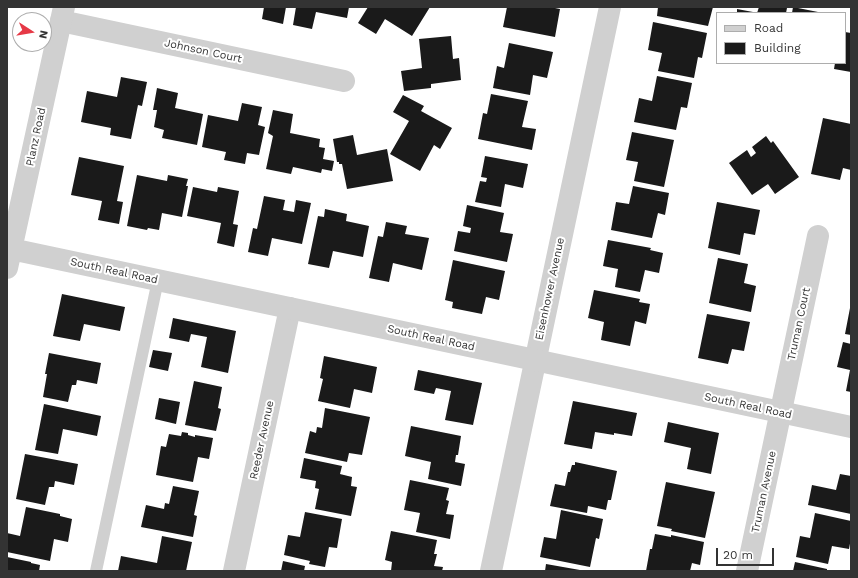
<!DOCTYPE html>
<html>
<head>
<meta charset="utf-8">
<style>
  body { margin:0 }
  #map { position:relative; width:858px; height:578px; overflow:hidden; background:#fff; font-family:"Work Sans",sans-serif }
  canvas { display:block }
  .frame { position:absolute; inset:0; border:8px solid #333; pointer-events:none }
  .legend { position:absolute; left:716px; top:12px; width:130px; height:52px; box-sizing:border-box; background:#fff; border:1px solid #adadad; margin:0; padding:5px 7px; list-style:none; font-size:12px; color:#333 }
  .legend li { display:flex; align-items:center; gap:8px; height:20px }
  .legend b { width:20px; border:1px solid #adadad }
  .north { position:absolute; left:12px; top:12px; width:40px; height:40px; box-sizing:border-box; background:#fff; border:1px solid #adadad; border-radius:50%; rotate:102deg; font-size:11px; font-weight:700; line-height:16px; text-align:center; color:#333 }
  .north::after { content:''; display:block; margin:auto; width:14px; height:18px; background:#e63946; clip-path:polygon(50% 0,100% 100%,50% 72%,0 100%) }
  .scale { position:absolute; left:716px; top:548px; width:58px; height:18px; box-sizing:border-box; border:2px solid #333; border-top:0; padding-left:5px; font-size:12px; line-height:14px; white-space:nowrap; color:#333; -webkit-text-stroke:3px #fff; paint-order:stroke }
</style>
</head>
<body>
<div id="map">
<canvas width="858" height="578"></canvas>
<div class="frame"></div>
<ul class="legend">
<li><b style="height:5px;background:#d0d0d0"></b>Road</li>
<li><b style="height:11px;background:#1a1a1a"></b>Building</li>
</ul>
<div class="north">N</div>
<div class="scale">20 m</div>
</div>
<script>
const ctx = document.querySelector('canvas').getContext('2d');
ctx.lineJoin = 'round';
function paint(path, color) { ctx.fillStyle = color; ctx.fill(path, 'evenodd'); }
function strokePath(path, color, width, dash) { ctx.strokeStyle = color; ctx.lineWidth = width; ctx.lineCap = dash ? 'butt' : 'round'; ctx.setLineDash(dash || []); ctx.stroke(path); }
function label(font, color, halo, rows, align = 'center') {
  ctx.font = font + ' "Work Sans",sans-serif'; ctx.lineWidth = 4; ctx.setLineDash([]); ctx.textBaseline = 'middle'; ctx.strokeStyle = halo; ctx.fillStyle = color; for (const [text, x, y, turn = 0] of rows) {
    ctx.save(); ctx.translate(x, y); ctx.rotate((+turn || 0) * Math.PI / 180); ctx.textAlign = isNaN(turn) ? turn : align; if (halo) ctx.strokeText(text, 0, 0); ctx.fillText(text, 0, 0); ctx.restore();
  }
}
const building = new Path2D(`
  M264,7H286L283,24L262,19Z
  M296,7H349L347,18L316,12L312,29L293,25Z
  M368,7H430L412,36L385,19L376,34L358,23Z
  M507,7H550L560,9L555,37L503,27Z
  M658,7H713L708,26L657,16Z
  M759,7H781L787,8L786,13H757Z
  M793,7L818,12V13H792Z
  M737,9L753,12L752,13H737Z
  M653,22L707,33L702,58L698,57L694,78L658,71L662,53L648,50Z
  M845,32L851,33V72L834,69L835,63H845Z
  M451,36L453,59L459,58L461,80L431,84V88L404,91L401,71L422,68L419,39Z
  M509,43L553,52L547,78L533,75L530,95L493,88L497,66L504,68Z
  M657,76L692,83L687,108L681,107L676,130L634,122L639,98L652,101Z
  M121,77L147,82L142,106L138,105L131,139L110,135L111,128L81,122L87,91L117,97Z
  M157,88L178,93L175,108L203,114L197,145L162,138L164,130L154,127L157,110H153Z
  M491,94L528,101L522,127L536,129L532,150L478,139L483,113L487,114Z
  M403,95L424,106L421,111L452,128L440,149L434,145L420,171L390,154L409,121L393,112Z
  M242,103L262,107L258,125L265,127L259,155L247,153L245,164L224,160L226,152L202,147L208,115L238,121Z
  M273,110L293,114L290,133L320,139L319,147L325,148L323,159L334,161L332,171L322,169L321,173L293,167L291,174L266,169L273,136L268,133Z
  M823,118L851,124V170L843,168L840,180L811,174Z
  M632,132L674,140L664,187L634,181L638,162L626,160Z
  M353,135L357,155L387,149L393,181L347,189L342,164H339V162H337L333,139Z
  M766,136L771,143L773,141L799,177L775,194L768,184L752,195L729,163L747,150L751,157L756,153L752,147Z
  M485,156L528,164L523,188L505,184L501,207L475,202L480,181L486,182L487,178L481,177Z
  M79,157L124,166L117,201L123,202L119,224L98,220L102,201L71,195Z
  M137,175L167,181L168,175L188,179L186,186H188L182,217L162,213L159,230L148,228L147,230L127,226Z
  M633,186L669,193L665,215L658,213L652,238L611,230L616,202L629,204Z
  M193,187L217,192L218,187L239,191L233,224L238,225L234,247L217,243L221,223L187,216Z
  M264,196L285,200L283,210L294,212L296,200L311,203L302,244L272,238L268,256L248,252L253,228L257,229Z
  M717,202L760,210L755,235L744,233L740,255L708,248Z
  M467,205L504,213L500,232L513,234L507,262L454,251L458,231L470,233L471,228L463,226Z
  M325,209L347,214L346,221L369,226L363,257L333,251L329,268L308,264L318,216L324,217Z
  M386,222L407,226L405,234L429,238L422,270L393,263L389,282L369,278L378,236L383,237Z
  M608,240L651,248L650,250L663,253L659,273L645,270L640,292L615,287L618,269L603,266Z
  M718,258L748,264L744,283L756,286L751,312L709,303Z
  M453,260L505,271L499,300L486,297L482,314L452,308L453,302L445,300Z
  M594,290L640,299L639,302L650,304L646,324L635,321L630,346L601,340L604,322L588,318Z
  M62,294L125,307L120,331L84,324L80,341L53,336Z
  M850,308H851V335L845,334Z
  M707,314L750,322L744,351L732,349L728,364L698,358Z
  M173,318L236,331L228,373L201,367L207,337L191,334L189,342L169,338Z
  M843,342L851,344V392L846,391L850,370L837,367Z
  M153,350L172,353L168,371L149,367Z
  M49,353L101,363L97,384L77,380L76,385H72L68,402L43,397L47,374H45Z
  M324,356L377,367L372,393L354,389L350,408L318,401L323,379L320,378Z
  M418,370L482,383L473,425L445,420L451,391L436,388L434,394L414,390Z
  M194,381L222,387L218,408L221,409L216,431L185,425Z
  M159,398L180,402L176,424L155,419Z
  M573,401L637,413L632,436L614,433V435L595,432L592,449L564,444Z
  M44,404L101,416L97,436L63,429L58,454L35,450Z
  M325,408L370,417L362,455L349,453L347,462L305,453L310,431L316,433L317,427L322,428Z
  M668,422L719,433L711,474L687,469L691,448L664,442Z
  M411,426L461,436L458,455H456L455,462L465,464L461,486L428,479L431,462L405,456Z
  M182,432L188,433V435L195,437V435L213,438L209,459L198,457L193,482L156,475L161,446L166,447L169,434L181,436Z
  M25,454L78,464L74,485L55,481L54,487H49L45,505L16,499Z
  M304,458L342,466L340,474L352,477L351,486L357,487L351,516L315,509L319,489L315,488L316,481L300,478Z
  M575,462L617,471L611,500H608L606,510L588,506L587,513L550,506L555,484L565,486L568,472H570L572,465H575Z
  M840,474L851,476V514L808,505L812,485L836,490Z
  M410,480L449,488L446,500L449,501L446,514L454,515L450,539L416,532L420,513L404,510Z
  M666,482L715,492L705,538L671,531L672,529L657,526Z
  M173,486L199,491L194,515L197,516L193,537L141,527L146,505L164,509L165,503L169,504Z
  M26,507L60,514V516L72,519L68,542L54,539L50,561L7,552V533L20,536Z
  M561,510L603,519L599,539L596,538L590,567L540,557L544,537L556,539Z
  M305,512L342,519L337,548L329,547L325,567L309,564L310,561L284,555L288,535L300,537Z
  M815,513L851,521V538L849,549L832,546L828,564L796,557L800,536L810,538Z
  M391,531L437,540L434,554H437L434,566L443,567L442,571H391L392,562L385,560Z
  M655,534L671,537V535L704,542L700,565L692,563L690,571H646L650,549H652Z
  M162,536L192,542L186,571H118L121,556L157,563Z
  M7,557L31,562V563L40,565L39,571H7Z
  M283,561L305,566L304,571H281Z
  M795,562L827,569V571H793Z
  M546,564L580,570V571H545Z`);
const service = new Path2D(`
  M96,571L158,280`);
const minor = new Path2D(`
  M61,21L344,81
  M234,571L290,308
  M491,571L610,7
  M747,571L818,236`);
const tertiary = new Path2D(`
  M11,249L851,427
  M7,268L64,7`);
const streetNames = [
  ["Johnson Court",203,51,12],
  ["Planz Road",36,137,-78],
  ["South Real Road",114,271,12],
  ["Eisenhower Avenue",550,289,-78],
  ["Truman Court",799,324,-78],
  ["South Real Road",431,338,12],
  ["South Real Road",748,406,12],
  ["Reeder Avenue",262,440,-78],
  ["Truman Avenue",764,492,-78]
];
paint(building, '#1a1a1a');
strokePath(service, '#d0d0d0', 12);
strokePath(minor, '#d0d0d0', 22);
strokePath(tertiary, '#d0d0d0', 22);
label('11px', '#333', '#fff', streetNames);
</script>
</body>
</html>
